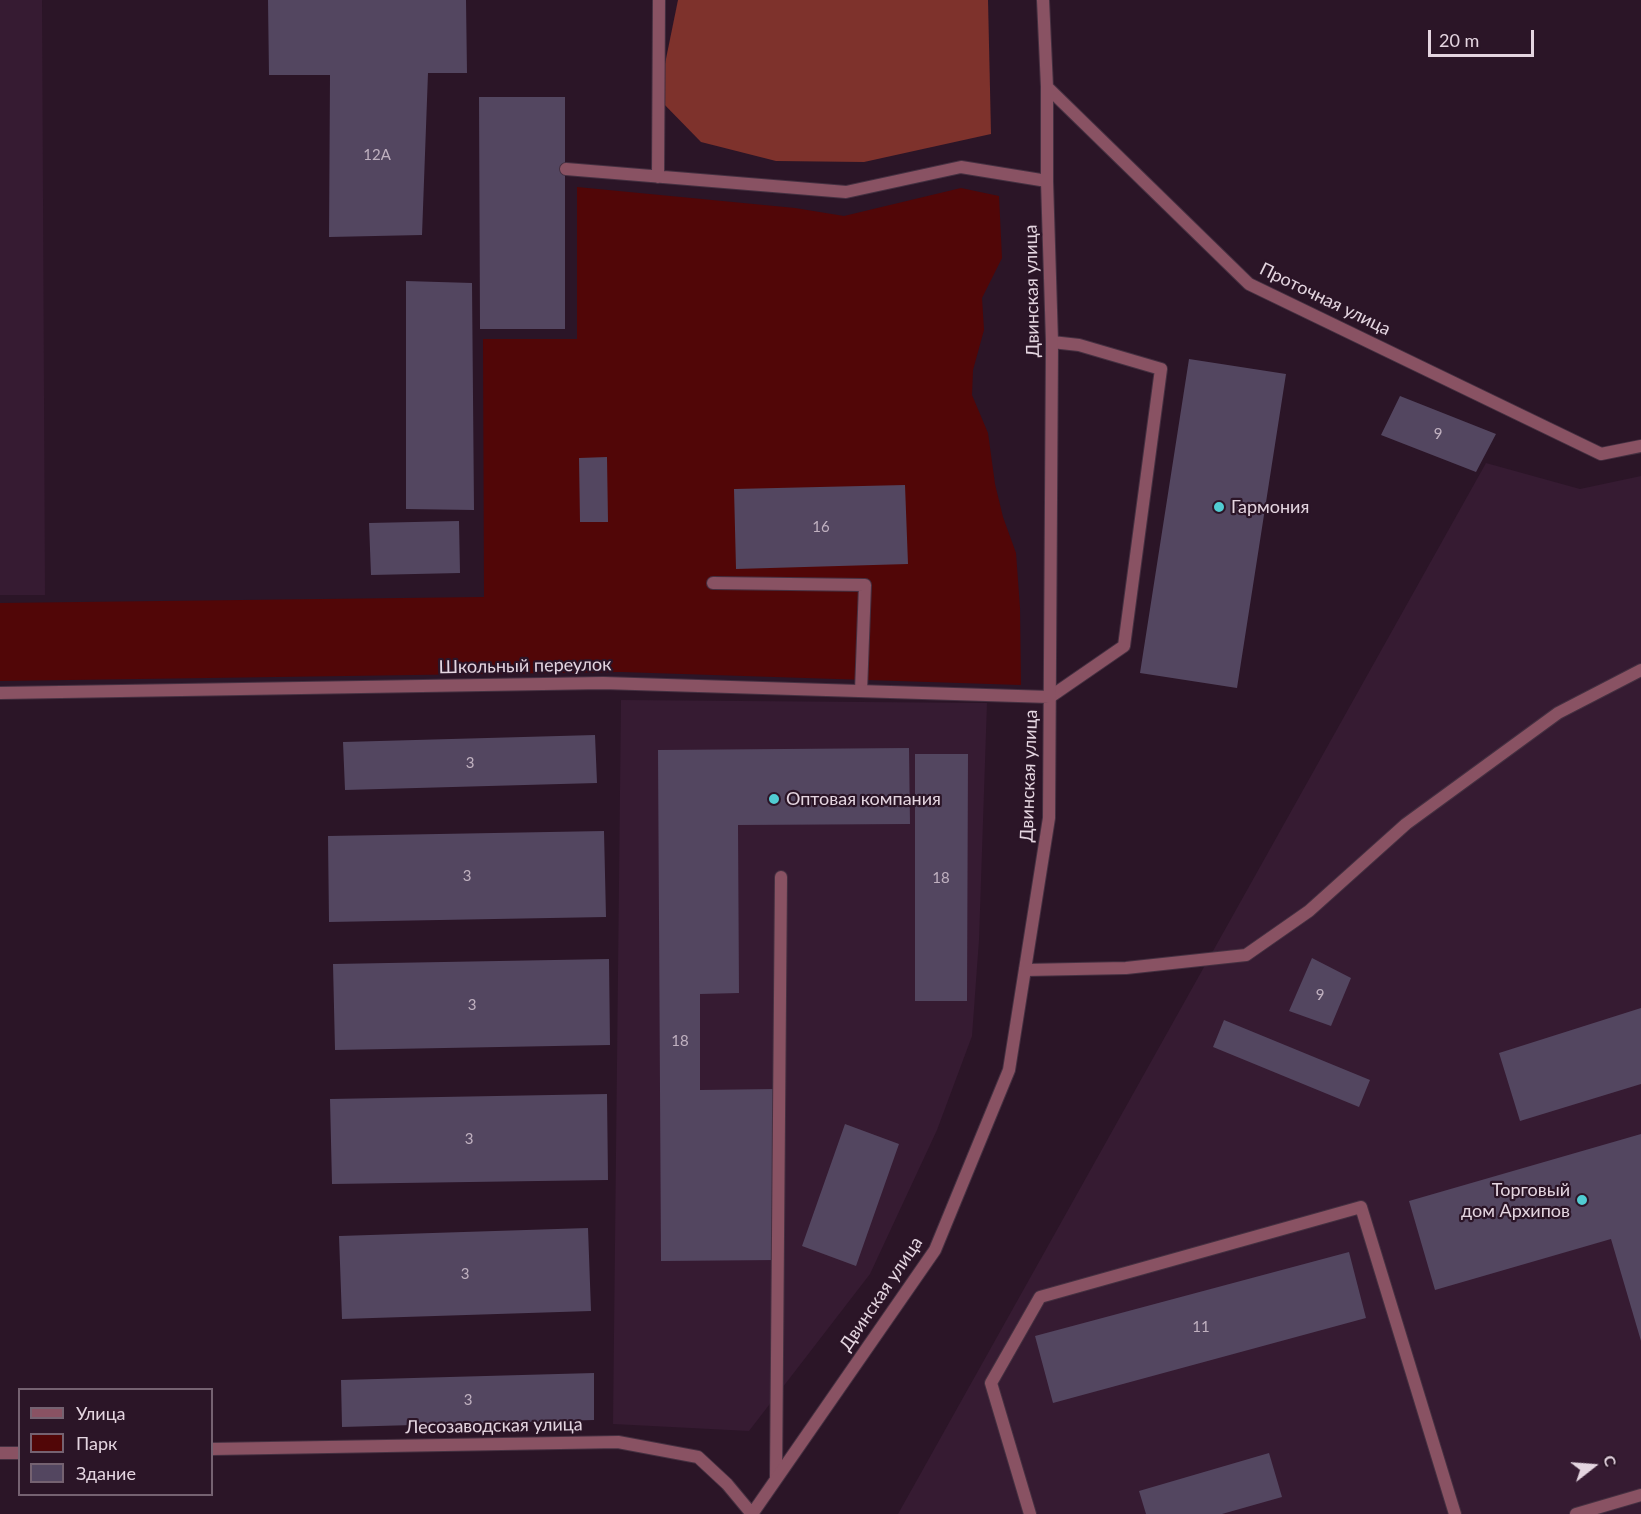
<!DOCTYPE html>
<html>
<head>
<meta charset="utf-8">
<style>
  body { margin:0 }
  #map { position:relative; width:1641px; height:1514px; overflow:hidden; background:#2b1527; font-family:Lato,sans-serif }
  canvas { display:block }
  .legend { position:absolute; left:18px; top:1388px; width:195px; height:108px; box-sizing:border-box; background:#2b1527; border:2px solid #756271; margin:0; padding:8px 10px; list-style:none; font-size:18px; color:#e4d5e0 }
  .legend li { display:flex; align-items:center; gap:12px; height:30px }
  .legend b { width:30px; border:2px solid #756271 }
  .north { position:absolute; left:1563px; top:1436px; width:60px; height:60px; -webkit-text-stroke:4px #2b1527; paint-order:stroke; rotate:73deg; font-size:16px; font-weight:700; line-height:24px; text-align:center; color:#e4d5e0 }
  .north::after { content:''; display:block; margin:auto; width:21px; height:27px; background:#e4d5e0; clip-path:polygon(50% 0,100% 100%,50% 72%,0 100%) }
  .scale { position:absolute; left:1428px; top:30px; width:106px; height:27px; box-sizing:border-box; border:3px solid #e4d5e0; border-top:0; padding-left:8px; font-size:18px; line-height:21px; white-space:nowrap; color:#e4d5e0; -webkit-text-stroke:4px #2b1527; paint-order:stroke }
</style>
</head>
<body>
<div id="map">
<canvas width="1641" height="1514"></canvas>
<ul class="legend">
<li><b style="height:8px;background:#895263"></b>Улица</li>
<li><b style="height:16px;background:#510607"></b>Парк</li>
<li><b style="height:16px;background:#534660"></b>Здание</li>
</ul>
<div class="north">С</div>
<div class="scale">20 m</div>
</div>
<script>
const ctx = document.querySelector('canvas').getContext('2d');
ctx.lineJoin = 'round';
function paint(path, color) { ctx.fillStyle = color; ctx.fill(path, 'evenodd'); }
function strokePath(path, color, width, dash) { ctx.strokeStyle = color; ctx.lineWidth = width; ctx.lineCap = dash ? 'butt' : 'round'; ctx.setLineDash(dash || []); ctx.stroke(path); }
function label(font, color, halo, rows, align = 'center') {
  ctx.font = font + ' Lato,sans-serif'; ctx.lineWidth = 4.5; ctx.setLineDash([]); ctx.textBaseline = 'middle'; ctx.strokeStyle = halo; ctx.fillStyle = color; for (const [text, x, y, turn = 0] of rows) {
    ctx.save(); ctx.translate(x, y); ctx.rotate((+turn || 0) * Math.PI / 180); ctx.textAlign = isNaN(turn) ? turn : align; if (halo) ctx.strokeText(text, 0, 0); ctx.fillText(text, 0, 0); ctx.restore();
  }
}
const built = new Path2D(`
  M0,0H42L45,595H0Z
  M1486,463L1580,489L1641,476V1514H898Z
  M621,700L987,703L979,940L972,1036L937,1130L870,1274L749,1431L613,1424Z`);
const green = new Path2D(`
  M577,187L795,208L844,216L961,188L999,196L1002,258L982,298L984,330L973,370L972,395L988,433L995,484L1003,517L1016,553L1020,608L1021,685L621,672L0,681V603L484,597L483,339H577Z`);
const forest = new Path2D(`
  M678,0H988L991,134L864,162L776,161L701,142L658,98Z`);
const building = new Path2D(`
  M268,0H466L467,73H428L422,235L329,237L330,75H269Z
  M479,97H565V329H480Z
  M406,281L472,283L474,510L406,509Z
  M1189,359L1286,374L1237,688L1140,673Z
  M1400,396L1496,434L1476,472L1381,435Z
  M607,457L608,522H580L579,458Z
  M905,485L908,564L736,569L734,489Z
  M459,521L460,573L371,575L369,523Z
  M595,735L597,783L345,790L343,742Z
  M909,748L910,824L738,825L739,993L700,994V1090L776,1089L777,1260L661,1261L658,750Z
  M915,754H968L967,1001H915Z
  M604,831L606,917L329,922L328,836Z
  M1312,958L1351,978L1331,1026L1289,1011Z
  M609,959L610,1045L335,1050L333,964Z
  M1641,1008V1084L1520,1121L1499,1053Z
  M1224,1020L1370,1080L1359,1107L1213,1047Z
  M607,1094L608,1180L332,1184L330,1099Z
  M845,1124L899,1144L856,1266L802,1246Z
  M1641,1134V1341L1611,1239L1435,1290L1409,1201Z
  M588,1228L591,1311L342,1319L339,1236Z
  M1349,1252L1366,1318L1053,1403L1035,1336Z
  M594,1373V1420L342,1427L341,1380Z
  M1269,1453L1282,1497L1222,1514H1146L1139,1491Z`);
const lane = new Path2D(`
  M566,169L846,192L961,167L1047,181
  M658,177L659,0
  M713,583L865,585L861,691
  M1050,697L1124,646L1161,369L1079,345L1052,342
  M1025,970L1126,968L1246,955L1309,911L1406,824L1558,713L1641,670
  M776,1477L781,877
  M1030,1514L991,1383L1040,1297L1361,1207L1455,1514
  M1576,1514L1641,1495`);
const street = new Path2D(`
  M1047,87L1249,284L1601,454L1641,446
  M0,693L603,683L1050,697
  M212,1449L618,1442L698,1457L727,1484L752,1514
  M0,1453H20
  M752,1514L935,1250L1009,1070L1049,818L1052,342L1047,181V87L1043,0`);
const markers = [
  [1219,507,6,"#51ccd2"],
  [774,799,6,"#51ccd2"],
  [1582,1200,6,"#51ccd2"]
];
const numberNames = [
  ["12А",377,155],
  ["9",1438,434],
  ["16",821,527],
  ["3",470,763],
  ["3",467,876],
  ["18",941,878],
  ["9",1320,995],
  ["3",472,1005],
  ["18",680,1041],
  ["3",469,1139],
  ["3",465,1274],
  ["11",1201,1327],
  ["3",468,1400]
];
const streetNames = [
  ["Двинская улица",1032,291,-91],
  ["Проточная улица",1325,299,26],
  ["Школьный переулок",525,666,-1],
  ["Двинская улица",1029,776,-88],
  ["Двинская улица",881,1294,-56],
  ["Лесозаводская улица",494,1426,-1]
];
const poiNames = [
  ["Гармония",1231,507],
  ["Оптовая компания",786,799],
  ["Торговый",1570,1190,"right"],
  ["дом Архипов",1570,1211,"right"]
];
paint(built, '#361b32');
paint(green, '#510607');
paint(forest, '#7e322c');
paint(building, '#534660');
strokePath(lane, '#453041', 14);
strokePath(street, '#453041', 14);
strokePath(lane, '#895263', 12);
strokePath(street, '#895263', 12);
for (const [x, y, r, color] of markers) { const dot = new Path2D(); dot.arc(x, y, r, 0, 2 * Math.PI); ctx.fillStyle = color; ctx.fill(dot); strokePath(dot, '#2b1527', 2); }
label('15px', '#c0b1c0', null, numberNames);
label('18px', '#e4d5e0', '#2b1527', streetNames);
label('18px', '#e4d5e0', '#2b1527', poiNames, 'left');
</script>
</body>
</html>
